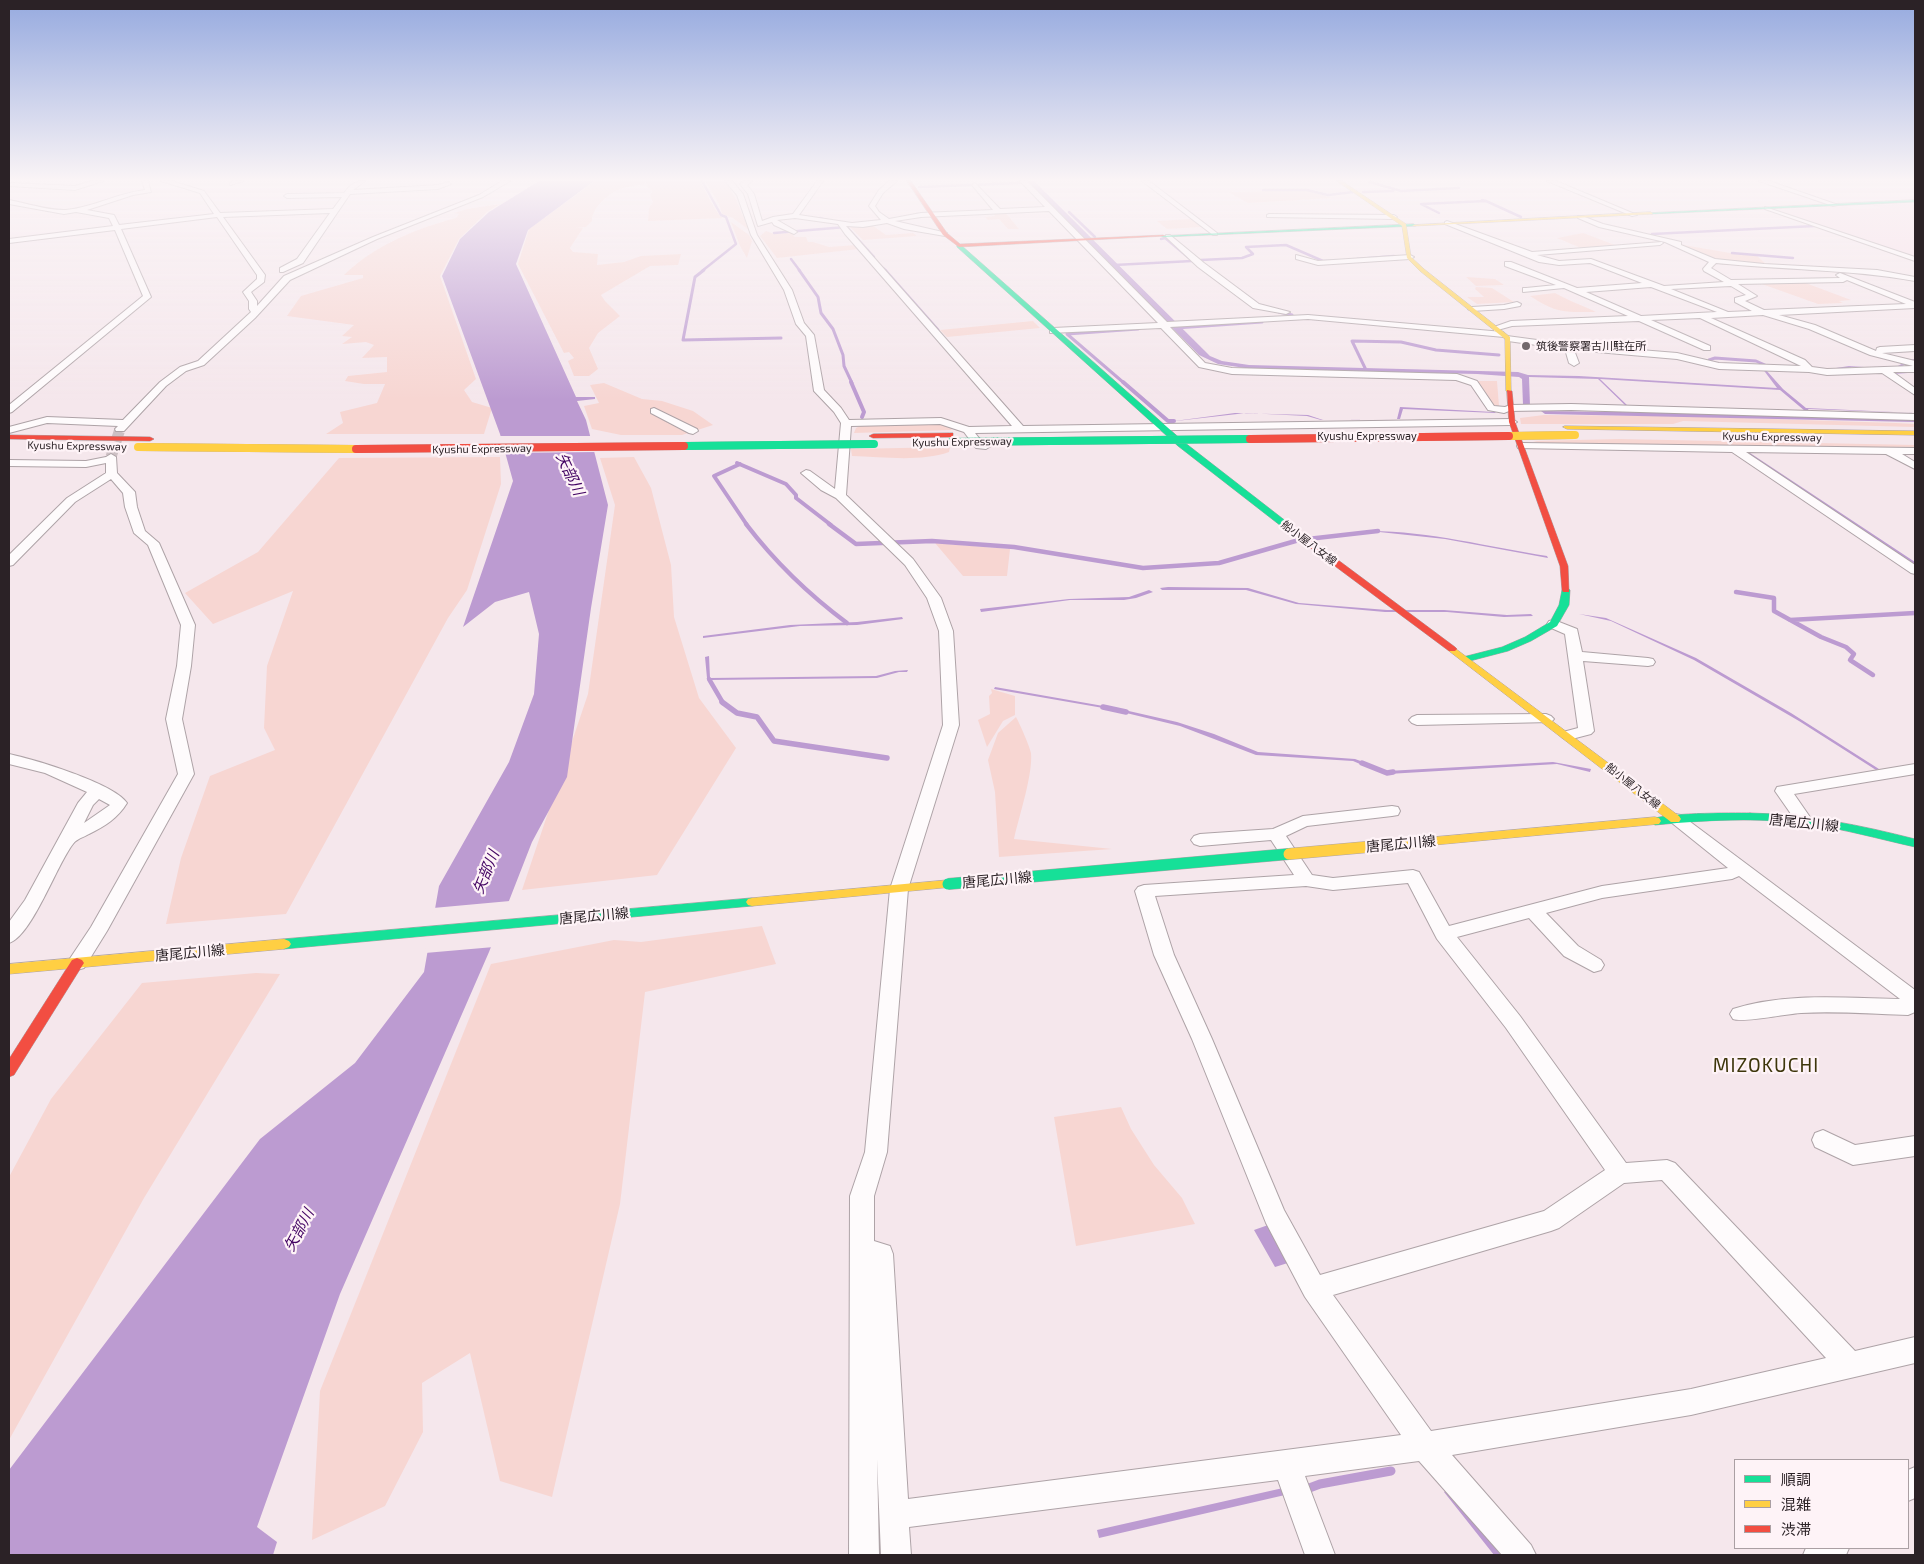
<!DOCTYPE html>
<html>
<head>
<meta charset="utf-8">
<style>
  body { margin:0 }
  #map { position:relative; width:1924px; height:1564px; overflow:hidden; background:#f5e7ec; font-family:"Exo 2","Noto Sans JP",sans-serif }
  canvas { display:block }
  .frame { position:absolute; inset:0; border:10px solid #2b2226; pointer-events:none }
  .legend { position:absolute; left:1734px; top:1459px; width:175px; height:90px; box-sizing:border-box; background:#fef3f7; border:1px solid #aa9fa3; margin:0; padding:6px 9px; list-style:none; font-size:15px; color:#2b2226 }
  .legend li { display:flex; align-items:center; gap:10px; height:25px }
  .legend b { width:25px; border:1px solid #aa9fa3 }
</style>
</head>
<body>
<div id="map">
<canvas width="1924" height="1564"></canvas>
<div class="frame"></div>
<ul class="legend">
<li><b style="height:6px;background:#16e098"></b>順調</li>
<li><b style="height:6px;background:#ffcf43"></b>混雑</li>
<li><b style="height:6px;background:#f24e42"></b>渋滞</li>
</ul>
</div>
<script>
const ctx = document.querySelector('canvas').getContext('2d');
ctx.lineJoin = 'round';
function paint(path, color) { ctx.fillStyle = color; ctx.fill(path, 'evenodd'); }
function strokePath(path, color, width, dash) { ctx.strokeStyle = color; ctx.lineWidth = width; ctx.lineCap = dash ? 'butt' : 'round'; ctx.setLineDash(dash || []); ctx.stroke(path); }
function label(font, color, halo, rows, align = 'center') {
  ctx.font = font + ' "Exo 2","Noto Sans JP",sans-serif'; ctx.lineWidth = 4.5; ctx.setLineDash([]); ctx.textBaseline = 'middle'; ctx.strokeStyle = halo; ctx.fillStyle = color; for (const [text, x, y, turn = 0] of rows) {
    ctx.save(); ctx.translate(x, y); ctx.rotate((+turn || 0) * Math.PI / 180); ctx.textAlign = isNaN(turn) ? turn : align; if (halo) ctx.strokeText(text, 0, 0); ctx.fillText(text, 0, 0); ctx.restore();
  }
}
const built = new Path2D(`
  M1915,203V258L1776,210L1845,206L1854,209L1880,208L1872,205Z`);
const green = new Path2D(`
  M595,181H645V184C637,186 627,186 620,189C609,193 591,209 592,221L586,227L575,228H583L570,248L573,252L598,254L597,265L624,262L641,256L681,254L678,265L650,266L601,295L605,301L620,316L598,333L589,348L598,369L589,376H574L568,361L574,358L569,352L564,353L518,264L529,229Z
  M646,181H700C706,191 715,213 723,218L648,221L649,208L653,202L650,196L652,191L648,187Z
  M705,181H725L735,197L749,230L733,218L722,214L719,204Z
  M1306,190L1332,198L1248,203L1228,192Z
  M500,204L487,212L459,239L440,276L476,379L464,390L472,402L492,408L484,434H326L343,423L340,412L377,403L385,384H364L345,381L348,376L387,372V357L362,358L374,345L366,342L342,344L352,337L342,336L354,325L287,316L301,296L363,278V275H344C375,245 415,229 456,218L459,214L454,213L467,209Z
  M992,212H1005L1019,229H1008L999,219L988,220L985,217L995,216Z
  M1192,219L1202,227L1167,229L1157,221Z
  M731,222L749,235L752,241L747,258L740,246Z
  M872,225L886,235L913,233L917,236L863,240L849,226Z
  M766,231L774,234L791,233L795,237H806L808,242H813L829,247L856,245L859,249L777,258L760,236Z
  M1583,233L1586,234L1615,245L1581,248L1557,238Z
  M1678,244L1730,253L1757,256L1766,264L1717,260Z
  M1466,277L1495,279L1504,285L1476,286Z
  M1803,282L1851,300L1839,301L1843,303L1818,304L1759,283Z
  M1476,287L1492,288L1514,302L1477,304L1467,297H1484L1475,289Z
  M1555,293C1569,301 1582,305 1596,312C1564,312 1558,314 1530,296Z
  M1033,321L1040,328L947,337L940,330Z
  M1475,381H1497L1499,406L1494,405Z
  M604,383L642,399L662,401L693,411L713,425L682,435H621L592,429L584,406L599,403L590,385Z
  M1544,415L1678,416L1896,423L1915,424V427L1683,421L1673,424H1521L1520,418Z
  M934,422L947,424L952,430L854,433L856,428L862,425Z
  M1619,439L1915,445V449L1549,445L1533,441Z
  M950,447L949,452C921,462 883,457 852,456L851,449Z
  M500,457L501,484L467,590L448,618L286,914L166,924L181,858L210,776L275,750L264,728L267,666L293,591L213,624L185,593L258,552L339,458Z
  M634,457L651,488L671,565L674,617L699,698L736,748L657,875L522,890L588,694L615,505L600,458Z
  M935,543L1010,549L1007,576H963Z
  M991,689L1015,696V715L1003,721L987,747L978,720L990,714L989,696L992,693Z
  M1016,717C1019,722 1030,747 1031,753C1033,775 1019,816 1014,839L1112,849L999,857L995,792L988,760L998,733Z
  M762,926L776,964L645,992L620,1204L552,1497L500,1481L470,1353L422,1383L423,1432L385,1506L312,1540L320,1391L491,964L614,940L641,942Z
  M256,973L280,974L144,1198L9,1440V1177L51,1099L142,983Z
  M1121,1107L1131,1129L1154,1165L1182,1198L1195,1224L1076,1246L1054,1117Z`);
const water = new Path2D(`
  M539,181H594L528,230L516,264L576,397H595V399L577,401L586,420L608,505L591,608L567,777L532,842L489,952L340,1294L257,1527L277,1542L273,1555H9V1470L260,1139L355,1063L424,972L439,886L509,762L534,694L539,634L529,592L495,602L463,627L513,481L500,434L442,276L460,239L489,212Z
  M1027,181H1034L1210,356L1222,361L1249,365L1518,372L1528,375L1579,376L1777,388L1762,368H1836L1849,366L1880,368L1896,367L1909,360L1915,359V361L1897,368L1881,369L1852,367L1837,370H1766L1783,389L1806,408L1915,413L1808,409L1809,411H1805L1780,390L1600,379L1628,406H1626L1598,379L1529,377L1530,406L1523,405L1522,379L1519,377L1477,374L1252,369L1218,364L1199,355Z
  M1400,407L1493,412V410L1496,413L1403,409L1400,419L1321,420L1307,416L1246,413L1167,422L1235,413L1308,415L1323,420L1397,419Z
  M1541,411L1773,414L1915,419V422L1545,414Z
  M1747,451L1915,562V565L1745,452Z
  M1370,531C1430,531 1488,547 1547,556L1548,558L1445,539Z
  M1168,587L1248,588L1299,603L1387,610H1444L1507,615L1531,614L1533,616L1504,617L1447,612H1385L1296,604L1246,590H1162L1160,588Z
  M1149,590L1153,592L1136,598L1124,600H1070L981,612L980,609L1069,599L1129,597Z
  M1579,614L1606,618L1696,658L1791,713L1879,769L1876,770L1799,721L1694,660L1611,621Z
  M902,617L903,619L857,625L800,626L703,638V636L790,625L857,622Z
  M709,656L710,678L876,676L895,671L908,670L907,672H899L877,678L710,680L707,678L705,657Z
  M995,687L1109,707V709L994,689Z
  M1120,709L1177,722L1214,734L1258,752L1355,759L1369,764L1367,767L1353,761L1256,755L1180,726L1118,711Z
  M1553,762L1591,769L1590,772L1557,764L1388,774L1387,771Z
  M1271,1224L1291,1262L1275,1267L1254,1230Z
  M1283,1488L1285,1495L1099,1538L1097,1530Z
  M1448,1489L1501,1555H1494L1444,1492Z`);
const pier = new Path2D(`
  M498,436H592L597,452L503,453Z
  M510,901L494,947L425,953L433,908Z`);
const streamFar5 = new Path2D(`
  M702,181L721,215L726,217L736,244L702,271
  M1370,182L1401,191L1459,188
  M919,187L1020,183
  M1263,190H1307L1328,195L1353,192
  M1363,192L1393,191
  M1486,201L1521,217
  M1069,212L1095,237
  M1439,213L1421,204L1486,201L1482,200
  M820,218L846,226L874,257
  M774,233L846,227
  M1652,234L1815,226
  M1161,239L1165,238L1189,258
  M1732,253L1793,258
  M791,259L800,271
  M1357,259L1394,256
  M1201,260L1242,258L1253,254L1246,247L1286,245L1323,261H1330
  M1114,265L1192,261
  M883,268L886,271`);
const streamFar4 = new Path2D(`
  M704,270L695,277L683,340L781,338
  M799,270L818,297L821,313L833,329L843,355L844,366L852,383
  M885,270L938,330
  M1279,312L1292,315
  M1176,328L1262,322
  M1709,360L1715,358L1756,361L1765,365
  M1366,370L1352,341L1401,342L1436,350L1499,355
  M1887,373L1915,371
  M1124,383L1067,334L1138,329`);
const streamFar3 = new Path2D(`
  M851,382L864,412L862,417
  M1123,382L1168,421H1174
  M737,463L786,484L796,495V498L831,525
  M740,464L714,476L747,525`);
const streamFar2 = new Path2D(`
  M746,524C775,562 808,594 847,623
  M829,524L856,544L932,541L1014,547L1143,568L1219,563L1299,540L1378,531
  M1736,592L1774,598V611L1821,637L1846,647L1854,654L1850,660L1873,675
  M1790,620L1915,613
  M709,679L723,703`);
const streamFar1 = new Path2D(`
  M722,702L737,713L757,717L774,741L887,758
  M1103,707L1126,712
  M1362,763L1387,773L1393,772`);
const stream = new Path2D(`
  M1304,1490L1320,1484L1391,1471`);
const streetTunnel = new Path2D(`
  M111,457L120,429`);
const street = new Path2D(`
  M92,181H103L75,190L9,186L11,183L75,186Z
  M142,181H148L151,192L133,195L87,210L114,215L119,225L214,214L200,193L161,181H172L204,191L220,213L333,209L342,197L287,198L284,196L287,194L344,193C350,185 355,181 365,181L353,190L438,185L448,182L451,184L438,189L350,194L303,263L283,272H280V268L297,259L330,213L223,217L265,275L264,282L251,292L257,301V306L284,276L373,237L479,195L502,181H510L483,197L377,239L290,280L255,318L204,365L186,371L166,386L124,431H116L115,429L118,426L47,423L9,433V427L47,417L123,420L160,382L180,367L198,361L251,312L249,309V301L243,292L257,279V275L217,217L121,229L151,297L12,412L9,413V405L143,296L115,230L9,243V239L113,226L109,218L76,212L64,214L9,204V200C25,203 50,211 66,210C94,207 118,193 145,190Z
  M233,181H243L230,185V183Z
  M725,181H732L743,194L757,235L792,290L804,323L814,335L824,390L841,408L849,420L941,418L969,427L1012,426L845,234L838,224L795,218L777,220L796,231L797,232L794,234L774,225L772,222L758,226L748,194L740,184L744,181H752L747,185L754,194L762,221L773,217L793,214L817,181H823L799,215L852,223L881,220L869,206L879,190L889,181H897L883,193L875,206L879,212L889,219L921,213L993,210L972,185L975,183L1000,209L1045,207L1020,181H1027L1167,322L1308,315L1503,332L1507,336L1567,344L1677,353L1719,363L1801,366L1700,318L1651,320L1710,346V350H1704L1639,321L1512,326L1494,331V327L1511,321L1628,316L1564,288L1523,292V288H1526L1556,285L1505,266V262H1511L1577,288L1642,283L1590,263L1559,265L1539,262L1445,224V222L1447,221L1532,252L1662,242L1663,243L1660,245L1537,255L1559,261L1591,259L1664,286L1724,282L1704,271L1703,269L1709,262L1665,242L1599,227L1578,218V216H1582L1603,224L1681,242V245L1715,259L1764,264L1877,270L1915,277V281C1849,269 1782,270 1716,263L1711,268L1731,280L1840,278L1836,275L1840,273L1915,302V308L1779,315L1815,325L1876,351L1877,348L1880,347L1915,345V351L1882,353L1915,361V372H1893L1915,388V395L1882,373L1827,375L1809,372L1719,369L1677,359L1574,350L1579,363L1574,366L1569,363L1565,349L1508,341L1504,337L1308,319L1170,327L1205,363L1232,368L1457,374L1477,381L1494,406L1505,407L1510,405L1571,404L1915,414V420L1571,410L1509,411L1504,413L1488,410L1471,385L1456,380L1232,374L1199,367L1161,328L1050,333V329L1053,328L1158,323L1049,211L921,217L895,221L947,233V235L945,236L904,229L887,223L863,227L846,226L1023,426L1512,419L1517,422L1512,425L975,433L983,443L990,444L991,446L986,449L976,448L964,432L940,424L851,426L846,495L913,559L941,598L953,631L959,725L908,889L887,1152L874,1196V1241L890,1246L893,1254L908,1499L1401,1435L1305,1297L1266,1223L1192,1039L1154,955L1135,891L1138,887L1144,885L1294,875L1271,840L1200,846L1194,844L1191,840L1194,836L1200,834L1273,829L1303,816L1392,806L1398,807L1400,811L1398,815L1392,816L1307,826L1286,836L1312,875L1333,878L1413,870L1419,872L1449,926L1602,886L1728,868L1667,819L1669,815L1675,814L1681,815L1915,990V1012L1908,1015C1872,1014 1836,1011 1801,1013C1785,1014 1744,1023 1733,1019L1730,1014L1733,1009C1786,992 1845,998 1900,999L1739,876L1732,879L1602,898L1546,913L1578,946L1601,960L1604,965L1601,970L1594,972L1564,956L1529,918L1457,937L1520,1016L1626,1163L1667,1160L1675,1163L1855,1351L1915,1337V1363L1691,1415L1452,1455L1531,1545L1536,1555H1502L1419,1461L1305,1476L1335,1555H1305L1278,1480L909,1527L911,1555H881L877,1459L879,1555H849L850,1196L865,1152L890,889L943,725L939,631L927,598L905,565L836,498L821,490L801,473L806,470L810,471L835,489L841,423L834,412L814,391L806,336L796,324L784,290L751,235L737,195ZM1847,280L1906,304L1764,310L1745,301L1757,296L1738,284L1843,282ZM1731,286L1746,295L1735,298V302L1752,311L1728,312L1671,289ZM1651,287L1717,312L1641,316L1586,292ZM1763,315L1809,329L1870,355L1913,366L1827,369L1812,367L1805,360L1711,318ZM1408,883L1437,939L1506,1028L1605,1170L1544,1211L1320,1275L1284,1210L1212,1039L1174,955L1155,896L1306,886L1333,890ZM1662,1180L1826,1358L1691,1389L1431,1431L1333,1295L1551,1231L1559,1228L1624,1183Z
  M1142,181H1149L1217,233V235H1213Z
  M1547,181H1556L1637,215L1632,216Z
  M1759,181H1769L1838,205L1833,206Z
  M1765,207L1915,257V261L1765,209Z
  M1269,214L1394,215L1397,217L1394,219L1267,217V215Z
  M1166,235H1170L1204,263L1259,304L1290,312L1286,314L1253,308L1198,267L1166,237Z
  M1296,255L1318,261L1410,255L1414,257L1410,259L1318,265L1296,259Z
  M1517,302L1521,304L1520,306L1504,309L1472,311L1468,309L1472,307L1504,305Z
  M654,408L697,429L698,431L693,434L689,433L651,413V409Z
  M1522,443L1915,448V454H1902L1915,462V469L1886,454L1746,452L1915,565V574L1911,573L1732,452L1518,448L1517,446L1518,444Z
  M111,454L116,457L117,473L135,492L137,507L145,531L159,543L195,625L191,666L182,719L194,774L107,931L84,968L77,970L70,968L67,963L91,927L178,774L166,719L177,666L181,625L148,545L134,533L125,507L123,493L111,479L75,502L13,565L9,566V555L67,498L106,473V463L86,467L9,466V460L86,461L106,457Z
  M1554,620L1577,629L1582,652L1648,658L1653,659L1655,662L1653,665L1648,666L1583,661L1594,731L1591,734L1568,740L1563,738L1560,735L1563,732L1578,728L1565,634L1549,627L1547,624L1549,621Z
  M1546,714L1551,716L1554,719L1551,722L1417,725L1412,723L1409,720L1412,717L1417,715Z
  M9,754C33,759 114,783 127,803C118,818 105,826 89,834C84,837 76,839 73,844C57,864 32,936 9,943V922L25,900L78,803L87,792L45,773L9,764ZM99,799L110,805L84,823L93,805Z
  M1915,764V774L1794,794L1812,820L1810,824L1804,825L1798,824L1775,791L1777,787Z
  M1823,1130L1855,1145L1915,1136V1156L1853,1165L1815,1147L1812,1140L1815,1133Z
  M1915,1467V1498L1908,1501V1470Z
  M1806,1548H1849L1846,1555H1803Z`);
const fast = new Path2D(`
  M1915,200V202L1651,214L1649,213Z
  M1414,224L1416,226L1163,237L1161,236Z
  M957,245H961L1184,442L1287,522V526H1281L1178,446L957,247Z
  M1566,587L1570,590L1569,605L1557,626L1531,641L1508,651L1466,662L1463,661L1461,659L1463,657L1502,647L1525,637L1550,622L1559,605L1562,590Z
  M1750,813C1807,814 1860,825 1915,839V847C1879,839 1844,829 1807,824C1757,817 1705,820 1655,825L1649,821C1657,812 1734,813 1750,813Z
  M752,898L756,899L758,902L756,905L752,906L284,949L279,947L277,944L279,941L284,939Z`);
const slow = new Path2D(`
  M1337,181H1342L1406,224L1411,257L1424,269L1510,337L1511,392L1506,391L1505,339L1420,271L1407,258L1402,226Z
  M1651,212L1653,214L1414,226L1412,225Z
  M1565,426L1915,431V435L1567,429L1563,427Z
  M1452,646L1679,816L1681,819L1679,822H1671L1449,651L1447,649L1449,647Z
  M1655,817L1659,818L1661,821L1659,824L1423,846L1417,842L1423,838Z
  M948,880L952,881L954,884L952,887L752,906L748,905L746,902L748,899L752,898Z
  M284,939L289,941L291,944L289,947L284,949L9,974V964Z`);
const jam = new Path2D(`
  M907,181H911L947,233L960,244L1163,235L1165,236L959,247L943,235Z
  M1507,390L1512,391L1515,422L1568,566L1569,592H1563L1562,590L1560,566L1509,422Z
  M950,433H953V437L873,438L869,436L873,434Z
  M9,435L150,437L154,439L150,441L9,439Z
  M1281,522H1287L1455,647L1457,649L1455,651H1449L1281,526Z
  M77,958L82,960L84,963L82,966L14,1075L9,1077V1059L72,960Z`);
const fastBridgeFar1 = new Path2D(`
  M951,442L1250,439
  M684,446L874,444`);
const fastBridge = new Path2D(`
  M948,884L1289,854`);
const slowBridgeFar1 = new Path2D(`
  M1509,436L1575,435
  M138,447L356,449`);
const slowBridge = new Path2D(`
  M1289,854L1423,842`);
const jamBridge = new Path2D(`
  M1250,439L1509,436
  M356,449L684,446`);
const markers = [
  [1526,346,5,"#72676b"]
];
const farPoinames = [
  ["筑後警察署古川駐在所",1536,346]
];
const farStreetnames = [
  ["Kyushu Expressway",1367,436],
  ["Kyushu Expressway",1772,437,1],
  ["Kyushu Expressway",962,442,-1],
  ["Kyushu Expressway",77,446,1],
  ["Kyushu Expressway",482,449,-1],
  ["船小屋八女線",1309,543,37],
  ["船小屋八女線",1633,786,38]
];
const streetNames = [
  ["唐尾広川線",1804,823,6],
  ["唐尾広川線",1401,844,-5],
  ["唐尾広川線",997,880,-5],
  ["唐尾広川線",594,916,-5],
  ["唐尾広川線",190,953,-5]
];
const waterNames = [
  ["矢部川",570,474,65],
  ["矢部川",486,872,-68],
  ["矢部川",299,1230,-62]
];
const nearQuarternames = [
  ["MIZOKUCHI",1766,1066]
];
paint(built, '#f7dee8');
paint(green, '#f7d6d2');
paint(water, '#bc9bd1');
paint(pier, '#f5e7ec');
strokePath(streamFar5, '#bc9bd1', 2.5);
strokePath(streamFar4, '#bc9bd1', 3);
strokePath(streamFar3, '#bc9bd1', 4);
strokePath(streamFar2, '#bc9bd1', 4.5);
strokePath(streamFar1, '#bc9bd1', 5.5);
strokePath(stream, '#bc9bd1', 9);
strokePath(streetTunnel, '#cdc0c4', 11, [11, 5]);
strokePath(street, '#aea3a7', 2);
strokePath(fast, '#aea3a7', 1);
strokePath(slow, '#aea3a7', 1);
strokePath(jam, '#aea3a7', 1);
paint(street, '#fefbfc');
paint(fast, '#16e098');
paint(slow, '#ffcf43');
paint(jam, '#f24e42');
strokePath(fastBridgeFar1, '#aea3a7', 8, []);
strokePath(fastBridge, '#aea3a7', 12, []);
strokePath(slowBridgeFar1, '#aea3a7', 8, []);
strokePath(slowBridge, '#aea3a7', 12, []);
strokePath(jamBridge, '#aea3a7', 8, []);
strokePath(fastBridgeFar1, '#16e098', 8);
strokePath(fastBridge, '#16e098', 11);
strokePath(slowBridgeFar1, '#ffcf43', 8);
strokePath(slowBridge, '#ffcf43', 11);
strokePath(jamBridge, '#f24e42', 8);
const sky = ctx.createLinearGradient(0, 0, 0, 400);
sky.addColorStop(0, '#96aadf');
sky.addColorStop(0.45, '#faf4f6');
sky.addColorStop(1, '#faf4f600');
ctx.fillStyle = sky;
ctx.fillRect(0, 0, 1924, 400);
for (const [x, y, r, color] of markers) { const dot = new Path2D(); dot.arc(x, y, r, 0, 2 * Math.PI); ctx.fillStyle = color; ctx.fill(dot); strokePath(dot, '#fef3f7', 2); }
label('11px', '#2b2226', '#fef3f7', farPoinames, 'left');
label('11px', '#2b2226', '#fef3f7', farStreetnames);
label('14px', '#2b2226', '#fef3f7', streetNames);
label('italic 15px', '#430463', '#fef3f7', waterNames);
ctx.letterSpacing = '1px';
label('19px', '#3d360b', '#fef3f7', nearQuarternames);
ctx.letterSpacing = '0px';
</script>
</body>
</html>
